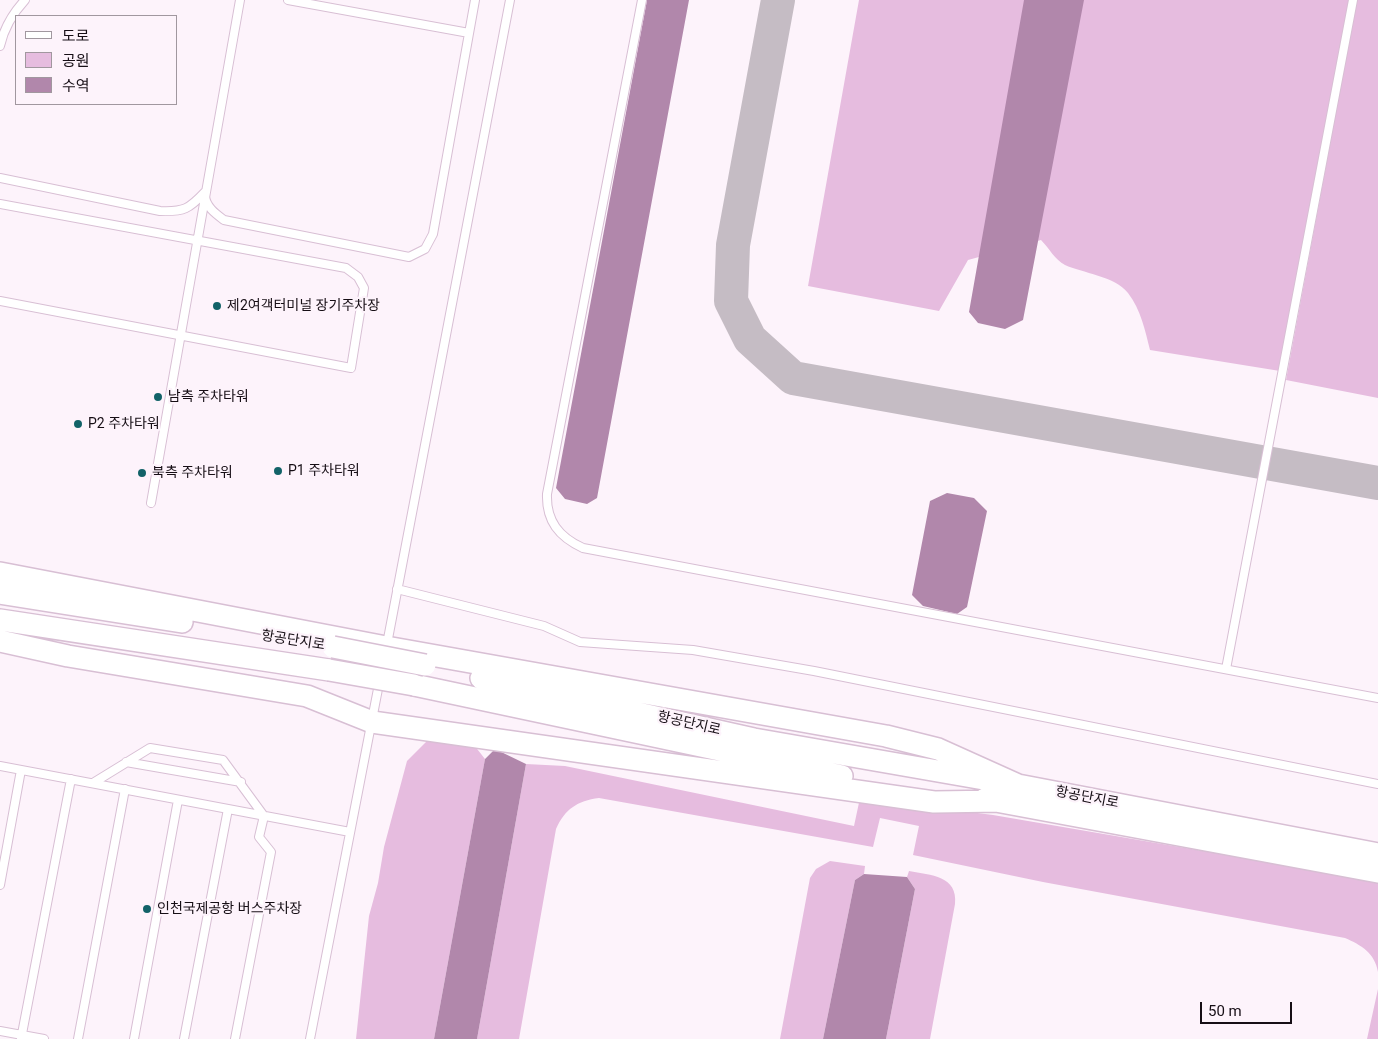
<!DOCTYPE html>
<html>
<head>
<meta charset="utf-8">
<style>
  body { margin:0 }
  #map { position:relative; width:1378px; height:1039px; overflow:hidden; background:#fdf3fb; font-family:Roboto,"Noto Sans KR",sans-serif }
  canvas { display:block }
  .legend { position:absolute; left:15px; top:15px; width:162px; height:90px; box-sizing:border-box; background:#fdf3fb; border:1px solid #a1979f; margin:0; padding:6px 9px; list-style:none; font-size:15px; color:#160e15 }
  .legend li { display:flex; align-items:center; gap:10px; height:25px }
  .legend b { width:25px; border:1px solid #a1979f }
  .scale { position:absolute; left:1200px; top:1002px; width:92px; height:22px; box-sizing:border-box; border:2px solid #160e15; border-top:0; padding-left:6px; font-size:15px; line-height:18px; white-space:nowrap; color:#160e15; -webkit-text-stroke:4px #fdf3fb; paint-order:stroke }
</style>
</head>
<body>
<div id="map">
<canvas width="1378" height="1039"></canvas>
<ul class="legend">
<li><b style="height:6px;background:#fff"></b>도로</li>
<li><b style="height:14px;background:#e6bcdf"></b>공원</li>
<li><b style="height:14px;background:#b187ab"></b>수역</li>
</ul>
<div class="scale">50 m</div>
</div>
<script>
const ctx = document.querySelector('canvas').getContext('2d');
ctx.lineJoin = 'round';
function paint(path, color) { ctx.fillStyle = color; ctx.fill(path, 'evenodd'); }
function strokePath(path, color, width, dash) { ctx.strokeStyle = color; ctx.lineWidth = width; ctx.lineCap = dash ? 'butt' : 'round'; ctx.setLineDash(dash || []); ctx.stroke(path); }
function label(font, color, halo, rows, align = 'center') {
  ctx.font = font + ' Roboto,"Noto Sans KR",sans-serif'; ctx.lineWidth = 4.5; ctx.setLineDash([]); ctx.textBaseline = 'middle'; ctx.strokeStyle = halo; ctx.fillStyle = color; for (const [text, x, y, turn = 0] of rows) {
    ctx.save(); ctx.translate(x, y); ctx.rotate((+turn || 0) * Math.PI / 180); ctx.textAlign = isNaN(turn) ? turn : align; if (halo) ctx.strokeText(text, 0, 0); ctx.fillText(text, 0, 0); ctx.restore();
  }
}
const green = new Path2D(`
  M859,0H1350L1280,371L1150,350C1145,330 1141,310 1128,293C1115,276 1082,273 1065,265C1055,260 1049,248 1041,240L968,260L939,311L808,286Z
  M1357,0H1378V398L1286,380Z
  M428,740L474,745L485,759L434,1039H356L369,916L378,883L384,847L407,761Z
  M526,764L565,766L854,826L860,798L993,815L1378,881V972C1375,953 1361,945 1345,938L1043,882L913,855L919,826L880,818L873,847L599,798C577,801 565,809 556,829L519,1039H477Z
  M830,861L865,866L864,874L855,880L823,1039H780L810,878L816,869Z
  M909,871C931,875 958,876 955,904L930,1039H886L915,889L907,877Z
  M1378,989V1039H1367Z`);
const water = new Path2D(`
  M647,0H689L597,498L587,504L565,499L556,488Z
  M1024,0H1084L1023,320L1005,329L978,323L969,312Z
  M947,493L974,498L987,511L967,607L957,614L923,606L912,595L930,501Z
  M495,749L526,764L477,1039H434L485,759Z
  M864,874L907,877L915,889L886,1039H823L855,880Z`);
const taxiway = new Path2D(`
  M778,0L733,245L731,301L750,339L793,378L1378,483`);
const lane = new Path2D(`
  M288,0L469,33
  M642,0L547,494C546,521 559,537 583,548L1378,698
  M0,46C4,28 12,14 25,0
  M0,178L160,211C184,212 189,209 205,192
  M205,196C206,207 216,214 224,220L409,257L425,249L433,234L475,0
  M0,204L346,268L358,277L364,288L351,368L0,301
  M151,503L240,0
  M397,589L544,626L580,642L693,650L814,671L1378,784
  M387,644L510,0
  M1226,669L1353,0
  M126,762L241,782
  M0,766L350,832
  M93,783L150,748L223,760L264,816L259,837L271,852L235,1039
  M0,885L21,770
  M0,1031L44,1039
  M21,1039L71,779
  M78,1039L125,789
  M134,1039L178,800
  M184,1039L228,809
  M310,1039L384,658`);
const secondary = new Path2D(`
  M0,573L386,647L886,736L938,749L1018,785
  M0,593L182,622
  M0,620L329,670
  M0,641L68,656L307,696L372,722L934,802L1000,801
  M481,678L754,739L1018,785L1378,854
  M414,685L842,776
  M985,799L1378,872`);
const secondaryBridge = new Path2D(`
  M333,647L425,665
  M329,670L414,685`);
const markers = [
  [217,306,5,"#126268"],
  [158,397,5,"#126268"],
  [78,424,5,"#126268"],
  [278,471,5,"#126268"],
  [142,473,5,"#126268"],
  [147,909,5,"#126268"]
];
const poiNames = [
  ["제2여객터미널 장기주차장",227,306],
  ["남측 주차타워",168,397],
  ["P2 주차타워",88,424],
  ["P1 주차타워",288,471],
  ["북측 주차타워",152,473],
  ["인천국제공항 버스주차장",157,909]
];
const streetNames = [
  ["항공단지로",293,641,9],
  ["항공단지로",689,724,13],
  ["항공단지로",1087,798,11]
];
paint(green, '#e6bcdf');
paint(water, '#b187ab');
strokePath(taxiway, '#c5bcc4', 34);
strokePath(lane, '#d8bfd4', 10);
strokePath(secondary, '#d8bfd4', 24);
strokePath(lane, '#fff', 8);
strokePath(secondary, '#fff', 21);
strokePath(secondaryBridge, '#d8bfd4', 24, []);
strokePath(secondaryBridge, '#fff', 21);
for (const [x, y, r, color] of markers) { const dot = new Path2D(); dot.arc(x, y, r, 0, 2 * Math.PI); ctx.fillStyle = color; ctx.fill(dot); strokePath(dot, '#fdf3fb', 2); }
label('14px', '#160e15', '#fdf3fb', poiNames, 'left');
label('14px', '#160e15', '#fdf3fb', streetNames);
</script>
</body>
</html>
